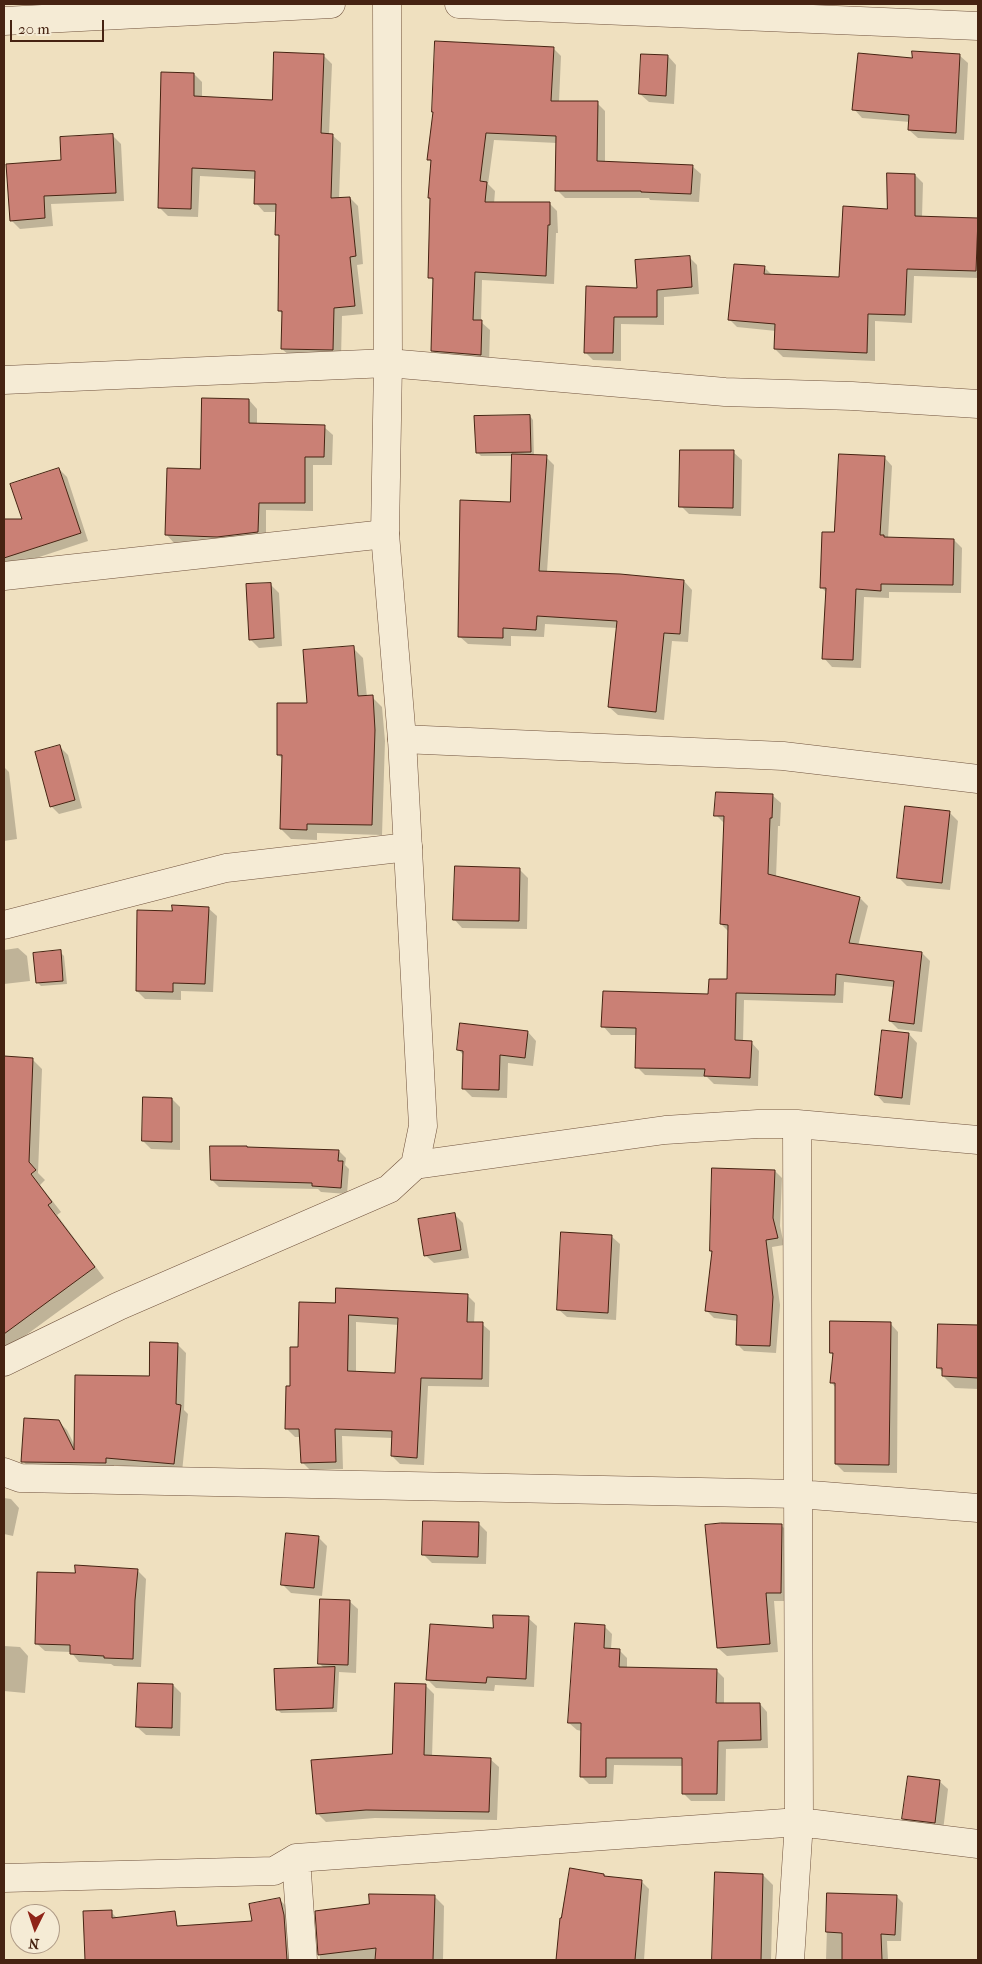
<!DOCTYPE html>
<html>
<head>
<meta charset="utf-8">
<style>
  body { margin:0 }
  #map { position:relative; width:982px; height:1964px; overflow:hidden; background:#efe0bf; font-family:"IM FELL French Canon",serif }
  canvas { display:block }
  .frame { position:absolute; inset:0; border:5px solid #462312; pointer-events:none }
  .north { position:absolute; left:10px; top:1904px; width:50px; height:50px; box-sizing:border-box; background:#f5ebd5; border:1px solid #af9b87; border-radius:50%; rotate:184deg; font-size:14px; font-weight:700; line-height:20px; text-align:center; color:#462312 }
  .north::after { content:''; display:block; margin:auto; width:18px; height:22px; background:#8f2418; clip-path:polygon(50% 0,100% 100%,50% 72%,0 100%) }
  .scale { position:absolute; left:10px; top:20px; width:94px; height:22px; box-sizing:border-box; border:2px solid #462312; border-top:0; padding-left:6px; font-size:15px; line-height:18px; white-space:nowrap; color:#462312; -webkit-text-stroke:4px #f5ebd5; paint-order:stroke }
</style>
</head>
<body>
<div id="map">
<canvas width="982" height="1964"></canvas>
<div class="frame"></div>
<div class="north">N</div>
<div class="scale">20 m</div>
</div>
<script>
const ctx = document.querySelector('canvas').getContext('2d');
ctx.lineJoin = 'round';
function paint(path, color) { ctx.fillStyle = color; ctx.fill(path, 'evenodd'); }
function strokePath(path, color, width, dash) { ctx.strokeStyle = color; ctx.lineWidth = width; ctx.lineCap = dash ? 'butt' : 'round'; ctx.setLineDash(dash || []); ctx.stroke(path); }
const shadow = new Path2D(`
  M553,48L561,56L559,102L597,103L605,111V163L692,166L701,174L699,202L650,200L649,198H565L557,190V143L494,140L488,184L495,191L494,204L549,203L557,211L558,233H556L554,284L482,280L481,322L490,330L489,363L440,359L432,350L434,282L430,277L431,200L429,198L432,163L429,159L434,113L433,112Z
  M323,55L332,64L329,135H332L341,143L339,199L350,198L358,206L363,264L357,265L363,314L342,316L341,358L291,357L282,349L283,314L279,311L280,238L277,235V212H264L256,203V179L200,176L198,217L168,216L159,207L194,74L202,82V98L273,101Z
  M959,55L968,63L964,140L918,138L909,130L910,122L862,118L854,109L913,59Z
  M668,56L676,65L674,104L649,102L640,94Z
  M4,100L5,165H4Z
  M113,136L121,144L124,201L51,204L53,226L20,229L11,220L63,161Z
  M915,175L923,183L922,217L978,219V278L914,276L912,323L875,321V361L783,357L775,349L776,331L737,327L729,319L764,267L772,275L840,278Z
  M689,257L697,265L699,294L664,297V325L621,324V361L593,360L585,352L587,287L638,289Z
  M249,400L257,409V425L324,427L333,435L332,465H313V511L266,510V540L226,545L174,543L166,534Z
  M530,416L533,420L534,456L546,457L554,465L547,572L684,581L692,590L688,642L672,641L664,720L618,715L609,707L617,628L545,624L544,637L511,636V646L468,644L459,636L511,503L514,456H481L477,452Z
  M733,452L742,460L741,516L689,514L681,506Z
  M884,457L892,466L888,538L954,540L962,548L961,593L889,592V598L864,597L861,668L832,667L824,658L827,593L821,587L835,534Z
  M59,469L67,477L88,541L27,561L4,571V520L24,521Z
  M270,584L279,593L282,646L259,648L250,639Z
  M353,648L363,658L367,697H372L382,707L385,741L382,835L317,833V840L291,839L281,829L284,760L278,755L309,704Z
  M60,747L68,755L82,808L59,814L51,806Z
  M4,767L9,772L17,839L4,841Z
  M772,795L781,803L780,826H778L776,877L860,898L868,906L858,946L922,953L930,961L922,1032L898,1029L890,1021L894,987L844,982L843,1003L744,1000L743,1042H751L759,1051L758,1086L714,1084L707,1077L645,1075L637,1067V1035H611L603,1026L709,996L729,980V932L721,924L725,824L716,815Z
  M949,812L958,821L950,890L907,886L898,877Z
  M519,869L528,878L527,929L462,928L454,919Z
  M208,908L217,916L213,992L181,991V1000L145,999L137,991L173,912Z
  M18,948L27,956L30,981L4,984V950Z
  M60,952L64,956L67,984L41,986L37,982Z
  M528,1032L536,1041L533,1066L508,1063L507,1098L472,1097L464,1089V1056L459,1050Z
  M909,1034L917,1043L910,1105L884,1103L876,1094Z
  M4,1058L32,1059L42,1069L38,1173L45,1180L40,1185L61,1212L57,1215L104,1278L22,1338L27,1348L4,1361Z
  M172,1099L180,1107V1150L151,1149L143,1141Z
  M248,1148L339,1151L346,1158L345,1165L349,1169L347,1194L321,1192L318,1189L219,1187L212,1180Z
  M775,1171L782,1178L780,1226L784,1245L772,1247L780,1305L776,1353L744,1351L737,1344L738,1321L714,1318L707,1311L713,1253L711,1251Z
  M455,1215L463,1223L469,1258L434,1263L425,1255Z
  M611,1236L620,1244L616,1320L567,1317L558,1309Z
  M467,1295L475,1303L474,1324H482L490,1331L489,1387L428,1386L424,1465L400,1464L392,1456L393,1438L342,1436L343,1469L310,1470L302,1462L301,1437H295L287,1429L291,1387L299,1349L336,1304ZM356,1322L399,1325L396,1374L356,1372Z
  M890,1323L898,1332L897,1473L844,1472L836,1464V1388L831,1382L834,1356L831,1353Z
  M939,1325L978,1326V1389L955,1388L943,1376V1372L938,1368Z
  M177,1344L186,1353L184,1410L188,1414L182,1472L114,1465V1471L31,1470L23,1461L58,1421L67,1430L75,1446L150,1378Z
  M4,1498L11,1499L19,1508L13,1536L4,1534Z
  M479,1524L487,1532L486,1564L432,1563L423,1554Z
  M781,1525L790,1534L789,1601H774L778,1652L727,1656L718,1648Z
  M318,1537L327,1546L322,1596L291,1593L283,1585Z
  M137,1570L146,1579L141,1667L114,1666L111,1664L79,1662L71,1652L45,1651L36,1643L76,1574Z
  M349,1601L358,1609L356,1673L339,1672L337,1712L281,1713L277,1709L324,1668L319,1663Z
  M528,1618L537,1626L534,1687L495,1685L494,1691L436,1688L427,1679L494,1629Z
  M605,1627L612,1634L611,1649L619,1650L627,1658V1668L716,1670L724,1678V1705L760,1704L767,1712L768,1748L726,1749L725,1801H691L683,1793L684,1766L614,1765L613,1784H589L581,1776L582,1731L577,1730L569,1723Z
  M4,1646L20,1647L28,1656L25,1693L4,1691Z
  M173,1685L181,1693L180,1736L146,1735L137,1727Z
  M426,1686L434,1694L432,1757L490,1759L499,1767L497,1820L375,1818L326,1822L317,1813L393,1755Z
  M939,1781L948,1789L943,1831L912,1827L904,1819Z
  M716,1873L763,1875L773,1885L771,1960H713Z
  M604,1875L606,1877L641,1881L649,1889L644,1960H557L561,1920Z
  M828,1894L896,1896L903,1903L901,1941H887L888,1960H826Z
  M434,1896L444,1906L443,1960H320L317,1912Z
  M279,1899L289,1909L296,1960H159L155,1928L254,1922Z
  M111,1912L119,1920L121,1960H86L84,1913Z`);
const building = new Path2D(`
  M435,41L554,47L551,101H598L597,161L693,165L691,194L641,192V191H555L556,136L486,133L480,181L487,182L485,202H550V225H548L546,276L475,272L473,320H482L481,355L431,351L433,278H428L430,198H428L431,160H427L433,112H432Z
  M912,51L960,54L956,133L908,130L909,115L852,110L858,53L912,58Z
  M274,52L324,54L321,133L333,134L331,198L350,197L356,256L350,257L355,306L334,308L333,350L281,349L282,311H278L279,235H275L276,204H254L255,171L192,168L191,209L158,208L161,72L194,73V96L272,100Z
  M641,54L668,55L666,96L639,94Z
  M113,134L116,193L44,196L45,218L10,221L6,164L61,160L60,137Z
  M887,173L915,174V216L978,218L976,271L907,269L905,315L868,314L867,353L774,349L775,324L728,320L734,264L765,266L764,274L839,277L843,206L887,209Z
  M690,256L692,287L657,290V317H614L613,353H584L586,286L637,288L635,260Z
  M202,398L249,399V423L325,425L324,457H305V503H259L258,532L217,537L165,535L167,468L200,469Z
  M530,415L531,452L476,453L474,416Z
  M680,450H734L733,508L679,507Z
  M512,454L547,455L539,571L620,574L684,580L680,634L664,633L656,712L608,707L617,621L537,616L536,630L503,628V638L458,637L460,500L510,502Z
  M839,454L885,456L880,535H884V537L954,539L953,585L881,584V591L856,589L853,660L822,659L826,588H820L822,532H834Z
  M59,468L81,533L4,558V519H22L10,484Z
  M271,583L274,638L249,640L246,584Z
  M354,646L358,696L373,695L375,730L372,825L307,824V830L280,829L282,755H277V703H307L303,650Z
  M60,745L75,800L50,807L35,752Z
  M716,792L773,794L772,818H770L768,874L860,897L849,943L922,952L914,1024L889,1021L894,981L836,974L835,995L736,993L735,1040L752,1041L750,1078L704,1076L705,1069L635,1068L636,1028L601,1027L603,991L708,994L709,979H727L728,925L720,924L724,816H714Z
  M905,806L950,811L942,883L897,878Z
  M455,866L520,868L519,921L453,920Z
  M172,905L209,907L205,984L173,983V992L136,991L137,910L172,911Z
  M61,950L63,981L36,983L33,953Z
  M460,1023L528,1031L525,1058L500,1055L499,1090L462,1089L463,1051L457,1050Z
  M882,1030L909,1033L902,1098L875,1095Z
  M4,1056L33,1058L29,1162L36,1170L31,1174L52,1202L48,1205L95,1267L4,1334Z
  M143,1097L172,1098V1142L142,1141Z
  M210,1146H247V1147L339,1150L338,1161H343L341,1188L312,1186V1183L211,1180Z
  M712,1168L775,1170L773,1218L778,1238L766,1240L773,1297L770,1346L736,1345L737,1315L705,1311L712,1251H710Z
  M455,1213L461,1250L424,1256L418,1219Z
  M561,1232L612,1235L608,1313L557,1310Z
  M336,1288L468,1294L467,1322H483L482,1379L421,1378L417,1458L391,1456L392,1431L335,1429L336,1462L301,1463L299,1429H285L286,1386H290V1347H298L299,1302L335,1303ZM349,1315L398,1318L395,1373L348,1371Z
  M830,1321L891,1322L889,1465L835,1464V1383H830L833,1353H830Z
  M938,1324L978,1325V1378L942,1376V1368H937Z
  M150,1342L178,1343L176,1404L181,1405L174,1464L106,1458V1463L21,1462L24,1418L59,1420L74,1450L75,1375L149,1376Z
  M423,1521L479,1522L478,1557L422,1555Z
  M721,1523L782,1524L781,1593H766L770,1644L717,1648L705,1525Z
  M286,1533L319,1536L314,1588L281,1585Z
  M75,1565L138,1569L135,1600L133,1659L104,1658V1656L70,1654V1645L35,1644L37,1572L75,1573Z
  M320,1599L350,1600L348,1665L318,1664Z
  M493,1615L529,1616L526,1679L487,1677L486,1683L426,1680L430,1624L493,1628Z
  M575,1623L605,1625L604,1648L620,1649L619,1667L717,1669L716,1703H760L761,1740L718,1741L717,1794H682V1758H606V1777H580L581,1723H568Z
  M335,1667L333,1708L276,1710L274,1669Z
  M138,1683L173,1684L172,1728L136,1727Z
  M395,1683L426,1684L424,1755L491,1758L489,1812L366,1810L316,1814L311,1760L392,1754Z
  M908,1776L940,1780L935,1823L902,1819Z
  M570,1868L604,1874V1876L642,1880L635,1960H556L560,1918H561Z
  M715,1872L763,1874L761,1960H712Z
  M827,1893L897,1895L895,1935L881,1934L882,1960H842V1933L826,1932Z
  M369,1894L435,1895L433,1960H375L376,1948L318,1955L315,1911L369,1904Z
  M280,1898L284,1915L287,1960H85L83,1911L112,1910V1918L175,1911L177,1926L252,1921L249,1904Z`);
const minor = new Path2D(`
  M459,4L978,26
  M4,21L331,4
  M4,380L388,363L725,392L852,396L978,404
  M4,576L385,534
  M402,739L783,756L978,779
  M4,925L226,868L408,847
  M415,1165L665,1130L758,1124H797L978,1140
  M4,1472L20,1478L798,1494L978,1508
  M296,1858L303,1960
  M4,1878L274,1871L296,1858L799,1822L978,1844
  M790,1960L799,1822L797,1124`);
const tertiary = new Path2D(`
  M4,1362L119,1306L389,1189L415,1165L423,1126L402,739L385,534L388,363L387,4`);
paint(shadow, '#0003');
paint(building, '#ca8075');
strokePath(building, '#462312', 1);
strokePath(minor, '#70523d', 29);
strokePath(tertiary, '#70523d', 29);
strokePath(minor, '#f5ebd5', 28);
strokePath(tertiary, '#f5ebd5', 28);
</script>
</body>
</html>
